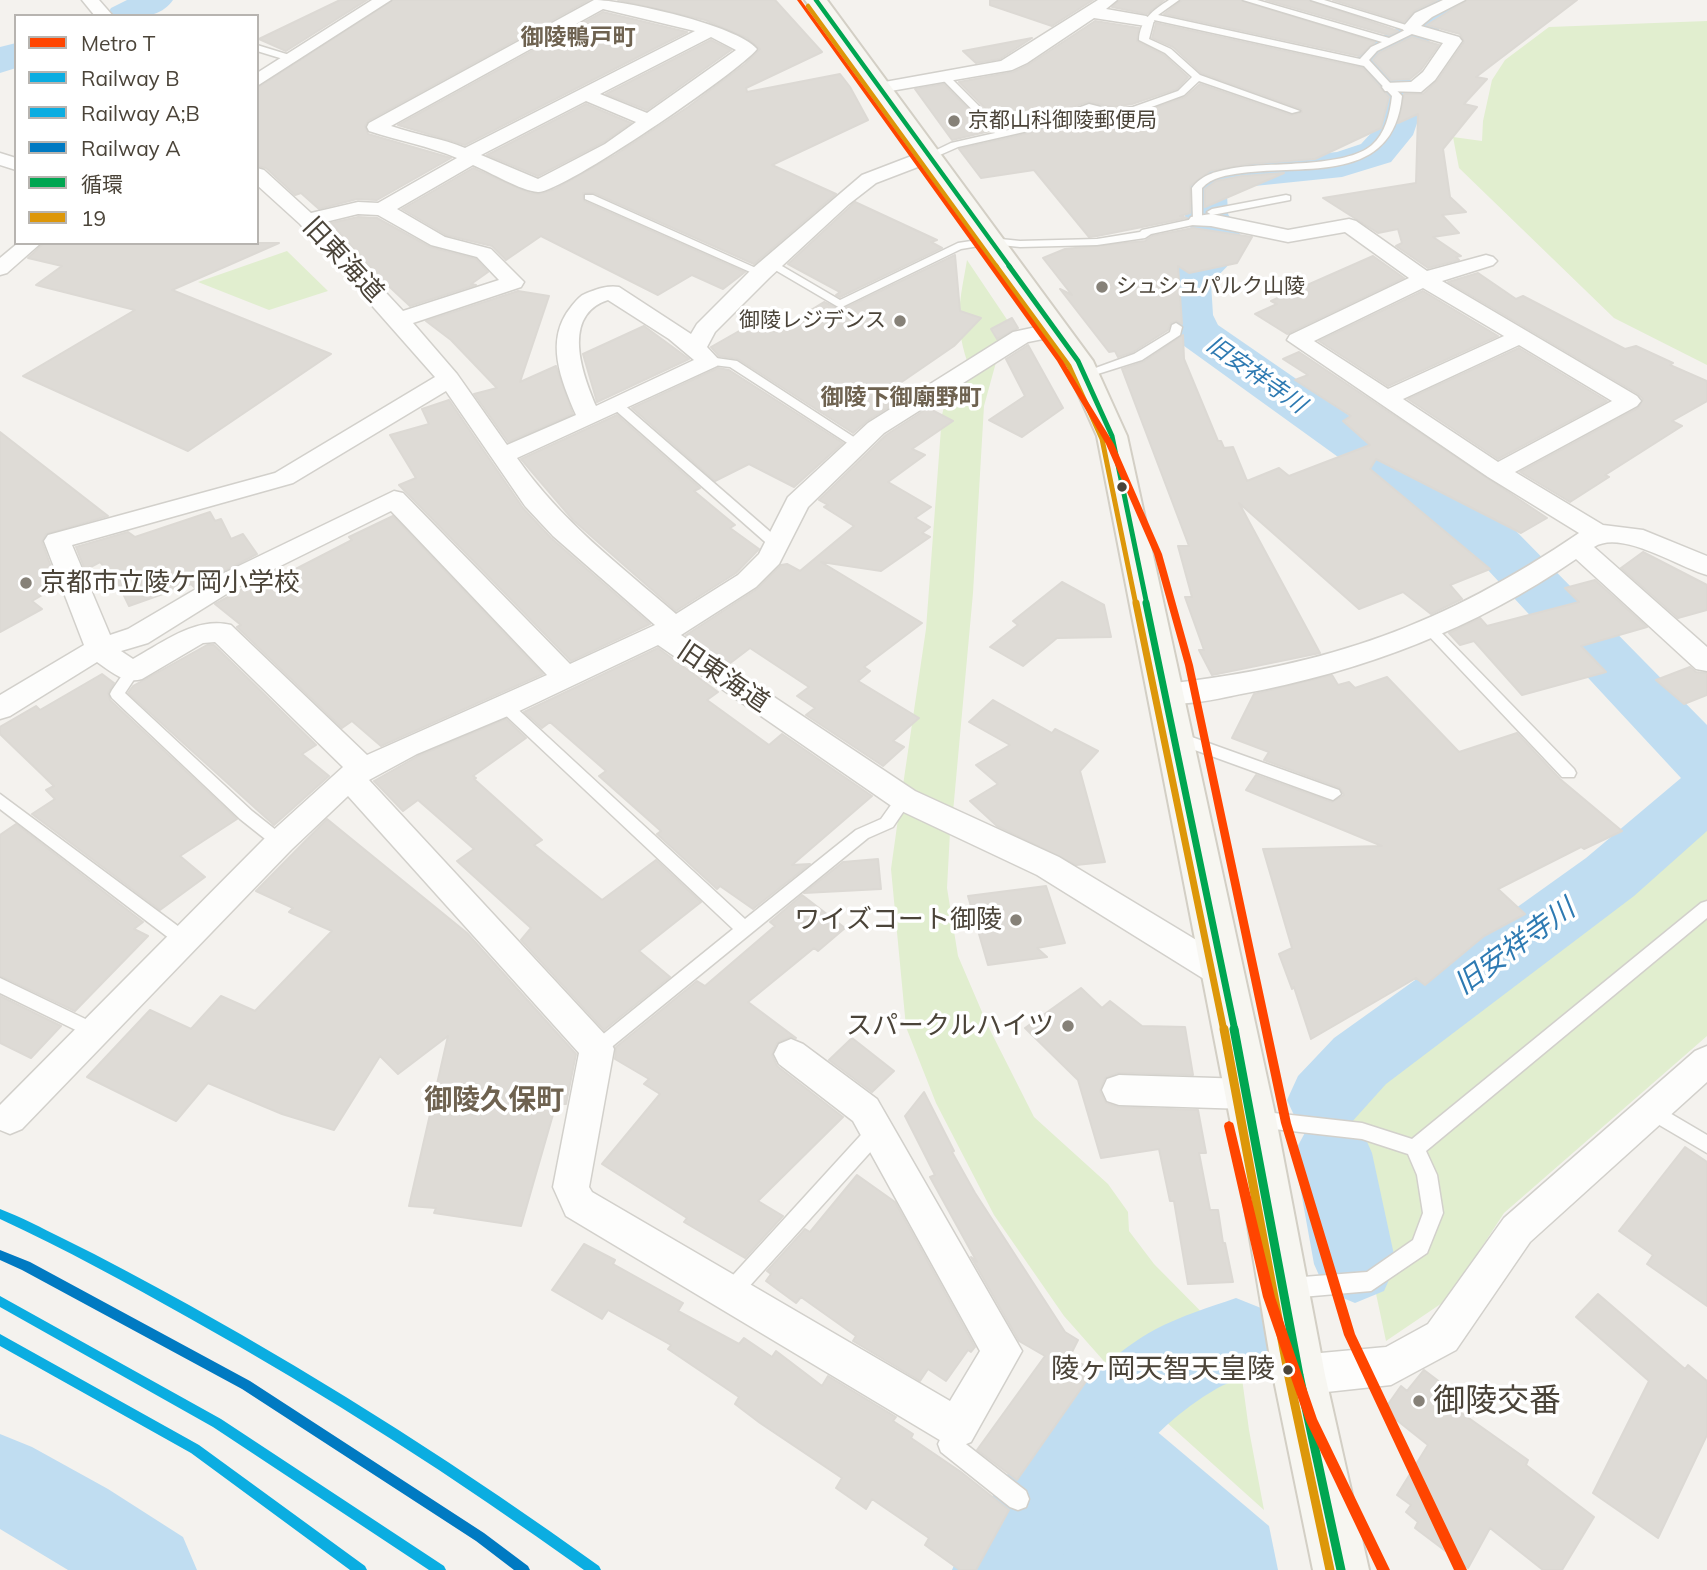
<!DOCTYPE html>
<html>
<head>
<meta charset="utf-8">
<style>
  body { margin:0 }
  #map { position:relative; width:1707px; height:1570px; overflow:hidden; background:#f4f2ee; font-family:Mulish,"Noto Sans JP",sans-serif }
  canvas { display:block }
  .legend { position:absolute; left:14px; top:14px; width:245px; height:231px; box-sizing:border-box; background:#fff; border:2px solid #b7b4b0; margin:0; padding:9px 12px; list-style:none; font-size:21px; color:#4b4439 }
  .legend li { display:flex; align-items:center; gap:14px; height:35px }
  .legend b { width:35px; border:2px solid #b7b4b0 }
</style>
</head>
<body>
<div id="map">
<canvas width="1707" height="1570"></canvas>
<ul class="legend">
<li><b style="height:9px;background:#ff4500"></b>Metro T</li>
<li><b style="height:9px;background:#0bade1"></b>Railway B</li>
<li><b style="height:9px;background:#0bade1"></b>Railway A;B</li>
<li><b style="height:9px;background:#007ac2"></b>Railway A</li>
<li><b style="height:9px;background:#00a651"></b>循環</li>
<li><b style="height:9px;background:#dd9709"></b>19</li>
</ul>
</div>
<script>
const ctx = document.querySelector('canvas').getContext('2d');
ctx.lineJoin = 'round';
function paint(path, color) { ctx.fillStyle = color; ctx.fill(path, 'evenodd'); }
function strokePath(path, color, width, dash) { ctx.strokeStyle = color; ctx.lineWidth = width; ctx.lineCap = dash ? 'butt' : 'round'; ctx.setLineDash(dash || []); ctx.stroke(path); }
function label(font, color, halo, rows, align = 'center') {
  ctx.font = font + ' Mulish,"Noto Sans JP",sans-serif'; ctx.lineWidth = 7; ctx.setLineDash([]); ctx.textBaseline = 'middle'; ctx.strokeStyle = halo; ctx.fillStyle = color; for (const [text, x, y, turn = 0] of rows) {
    ctx.save(); ctx.translate(x, y); ctx.rotate((+turn || 0) * Math.PI / 180); ctx.textAlign = isNaN(turn) ? turn : align; if (halo) ctx.strokeText(text, 0, 0); ctx.fillText(text, 0, 0); ctx.restore();
  }
}
const green = new Path2D(`
  M1707,21V365L1614,318L1459,168L1453,137L1482,141L1483,121L1492,80L1505,60L1549,27Z
  M287,251L328,291L269,310L198,282Z
  M967,260L1014,330L967,361C954,320 960,301 967,260Z
  M998,355L984,406L973,593L953,812L902,792L926,629L942,415L949,386Z
  M1707,797V1036L1504,1213L1448,1299L1386,1341L1336,1104Z
  M904,813L950,832L947,888L958,956L988,1026L1034,1117L1108,1184L1128,1212L1129,1231L1154,1264L1238,1349L1249,1430L1264,1510L1125,1385L1064,1316L994,1215L936,1103L906,1027L891,869L898,819Z`);
const water = new Path2D(`
  M1141,1418L1269,1526L1278,1570H1032Z`);
const river = new Path2D(`
  M127,0H173C158,22 129,16 106,16L111,8Z
  M1437,0H1487L1482,8L1442,24L1435,37L1394,61L1420,91L1423,106L1413,135L1391,162L1342,177L1245,187L1227,194L1228,214L1247,246L1211,283L1213,315L1218,325L1514,529L1707,725V831L1634,896L1386,1084L1350,1124L1361,1128L1372,1153L1396,1264L1384,1291L1355,1303L1326,1291L1314,1264L1294,1153L1308,1127L1298,1124L1287,1100L1298,1076L1334,1038L1586,858L1681,778L1474,555L1180,343L1165,315V280L1200,244L1186,220L1183,208L1185,187L1192,178L1237,162L1337,152L1361,144L1373,131L1383,106L1381,94L1363,75L1355,60L1367,44L1404,24L1416,8Z
  M16,43V68L0,73V47Z
  M1236,1298L1266,1310L1278,1339L1266,1368C1250,1375 1232,1380 1216,1389C1145,1430 1098,1502 1053,1570H952C986,1490 1079,1370 1156,1329C1181,1316 1210,1307 1236,1298Z
  M0,1434L32,1447L108,1489L183,1537L197,1570H68L0,1529Z`);
const building = new Path2D(`
  M340,0H367L286,51L259,39Z
  M393,0H589L368,121L365,126L368,134L451,158L377,200L357,199L319,209L301,193L295,195L266,168L257,166V88Z
  M618,0H775L822,52L746,88L747,92L840,74L850,87L868,120L772,165L836,194L754,264L594,193H583L584,201L745,272L723,289L692,275L658,295L541,236L506,260L492,246L446,235L402,209L473,168L530,193L539,194L555,189L615,155L688,107L745,64L760,49L747,38L705,20Z
  M990,0H1093L1052,26L990,5Z
  M1120,0H1164L1147,14L1112,7Z
  M1182,0H1240L1375,42L1359,56L1164,14Z
  M1266,0H1308L1398,31L1389,35Z
  M1333,0H1437L1414,11L1404,22Z
  M1467,0H1577L1476,77L1487,79L1464,104L1477,107L1443,149L1450,197L1466,212L1442,215L1459,233L1433,237L1461,256L1456,257L1459,260L1428,268L1396,246L1402,243L1398,229L1378,233L1323,198L1416,183L1418,114L1398,123L1404,94H1423L1437,81L1464,42L1460,34L1427,25Z
  M603,12L687,32L465,145L398,125Z
  M1095,21L1139,28L1137,41L1164,55L1188,77L1177,89L1132,104L1113,107L1088,102L1005,128L959,82L1013,72L1028,65Z
  M1156,23L1363,68L1389,97L1381,128L1315,159L1249,164L1210,171L1190,186V213L1180,216L1187,218L1097,236L1089,237L1034,170L981,178L959,149L1038,131L1090,113L1113,119L1139,114L1185,97L1200,84L1291,115L1302,112L1301,109L1201,73L1173,47L1152,38Z
  M1412,37L1439,45L1421,70L1410,79L1391,80L1373,60L1379,53Z
  M1032,38L1000,59L976,63L963,51Z
  M711,40L731,50L647,110L606,94Z
  M944,84L990,131L952,140L915,89Z
  M586,104L631,123L604,142L538,176L487,155Z
  M1284,173L1205,207V189L1216,181L1242,176Z
  M855,202L937,240L931,242L942,248L840,297L836,295L840,292L788,264Z
  M358,217L377,218L430,247L476,259L488,272L471,284L476,285L410,306L380,278L331,223Z
  M1193,228L1252,237L1237,263L1189,273L1178,266L1182,324L1177,321L1171,323L1168,330L1133,352L1118,357L1115,351L1109,352L1060,289L1072,295L1043,258L1065,249L1145,241L1152,236Z
  M44,243H279L172,290L331,354L188,451L23,376L135,310L36,285L62,266L28,258Z
  M955,255L960,311L981,318L954,346L890,390L905,397L867,421L853,433L738,359L719,356L711,347L755,322L775,332L824,302L841,310Z
  M1373,256L1404,278L1287,334L1255,314L1277,304L1271,301Z
  M1478,273L1516,299L1523,296L1625,349L1636,346L1673,363L1670,365L1707,381V401L1672,421L1682,426L1605,475L1609,477L1570,502L1520,472L1638,408L1643,399L1638,394L1448,282Z
  M518,291L549,296L520,382L556,366L573,414L508,442L474,394L497,388L451,340L426,321Z
  M1423,291L1498,336L1388,386L1319,341Z
  M1012,318L1018,328L997,339L991,329Z
  M644,326L689,359L597,402L583,354Z
  M1183,335L1184,359L1218,441H1221L1224,448L1233,447L1247,481L1279,468L1289,476L1370,445L1343,421L1351,416L1295,380L1308,375L1283,359L1299,352L1547,518L1521,533L1376,459L1370,469L1490,569L1450,585L1462,599L1431,614L1403,592L1359,609L1239,503L1320,653L1212,675L1199,650H1204L1185,597H1192L1178,546H1189L1122,369L1143,362Z
  M1028,345L1063,408L1022,437L989,420L1025,396L1006,359Z
  M1519,348L1607,401L1498,459L1408,399Z
  M718,368L729,370L843,443L794,487L749,464L715,481L632,408Z
  M449,400L523,508L551,538L650,624L571,661L399,485L416,478L390,435L429,424L422,409Z
  M928,408L953,421L912,449L925,455L888,482L931,507L915,518L930,527L922,533L930,537L881,571L821,562L922,623L864,667L870,671L858,681L919,718L893,741L904,747L883,766L806,715L815,708L797,696L809,687L750,648L729,664L686,635L757,589L781,565L787,564L800,571L854,526L824,507L828,505L819,500L886,435Z
  M617,415L700,488L694,491L735,525L730,528L759,549L736,573L676,611L573,520L521,459Z
  M0,432L108,516L46,534L42,542L58,586L32,601L42,609L0,632Z
  M210,512L215,521L221,519L231,539L243,534L257,554L194,587L191,584L129,606L117,581L100,562L85,570L76,547L128,532L135,537Z
  M393,516L543,674L381,746L352,721L342,728L237,627L241,625L215,604L276,571L282,576L352,540L349,537Z
  M1643,552L1707,585V610L1678,618L1621,568Z
  M1595,580L1647,627L1581,646L1606,672L1522,695L1474,641L1460,645L1449,633L1480,618L1487,626L1579,602L1565,588Z
  M1062,582L1104,605L1111,637L1057,638L1023,666L990,647L1018,625L1013,621Z
  M207,645H214L316,745L302,754L329,776L274,825L128,693L133,686Z
  M658,648L718,692L707,700L769,745L782,734L872,796L792,865L810,864L753,909L720,886L717,889L657,834L661,831L599,776L606,771L550,722L542,728L524,712Z
  M1690,667L1696,672L1707,673V695L1684,704L1656,680Z
  M102,674L114,683L108,693L110,700L237,819L180,856L205,877L160,910L32,814L55,799L46,790L54,786L0,734V727L36,706L40,710Z
  M1332,675L1338,685L1349,682L1355,688L1387,677L1459,752L1517,733L1560,779L1622,831L1584,849L1581,847L1498,889L1525,914L1484,936L1425,985L1416,978L1311,1039L1294,987L1292,989L1279,954L1292,948L1263,849L1382,846L1246,790L1256,775L1332,802L1344,795L1340,788L1264,760L1269,752L1232,738L1254,694Z
  M993,700L1052,733L1055,729L1098,751L1080,771L1105,862L1076,865L997,826L970,801L998,784L976,765L1010,745L969,722Z
  M506,719L526,738L473,776L476,778L474,779L542,840L534,845L602,900L656,860L701,902L639,951L670,977L604,1030L521,940L531,928L457,861L474,849L418,800L403,811L374,781L418,756Z
  M327,819L467,933L576,1054L566,1104H556L521,1226L434,1213L436,1208L409,1206L448,1036L398,1074L380,1056L334,1130L282,1114L208,1083L176,1121L87,1077L150,1010L191,1029L221,996L255,1011L332,931L289,912L293,908L256,891Z
  M16,824L143,922L134,929L148,936L75,1011L0,976V835Z
  M878,859L881,889L804,893L843,862Z
  M1046,886L1065,943L1037,948L1047,957L988,965L968,896Z
  M802,895L845,928L818,951L814,948L748,1002L796,1038L790,1037L777,1043L772,1055L777,1066L843,1117L758,1201L783,1216L745,1258L684,1222L687,1218L602,1164L660,1094L644,1084L649,1079L615,1059L616,1047L697,981L705,986L775,926L770,922Z
  M1081,988L1102,1008L1110,1001L1142,1026L1185,1027L1193,1075L1118,1073L1105,1078L1100,1091L1106,1103L1118,1107L1198,1110L1206,1153H1199L1210,1210H1218L1223,1243H1225L1233,1282L1188,1284L1174,1201H1170L1159,1149L1101,1158L1078,1080L1025,1028Z
  M0,996L61,1026L31,1058L0,1043Z
  M852,1038L894,1071L872,1092L829,1060Z
  M924,1092L954,1151L952,1152L975,1193L1065,1332L1078,1340L1069,1358L1094,1370L1017,1480L977,1450L1045,1356L1019,1341L971,1257L977,1262L930,1177L935,1175L905,1116Z
  M1685,1147L1707,1162V1306L1647,1264L1653,1255L1619,1231Z
  M857,1175L895,1202L975,1347L971,1352L968,1350L946,1381L928,1369L920,1381L853,1341L856,1336L801,1297L796,1303L766,1281L771,1274L767,1271L805,1229L810,1232Z
  M584,1244L615,1260L613,1264L683,1303L678,1311L739,1344L744,1338L772,1357L776,1351L822,1386L828,1376L896,1417L893,1421L913,1434L911,1438L961,1472L1009,1510L976,1570H960L925,1545L929,1538L872,1499L866,1509L836,1488L842,1478L760,1423L735,1404L739,1397L668,1349L671,1345L608,1310L602,1319L552,1290Z
  M1598,1294L1685,1369L1688,1365L1707,1381V1435L1658,1538L1593,1493L1649,1381L1576,1317Z
  M1424,1370L1453,1392L1446,1402L1528,1460L1526,1465L1594,1517L1562,1570H1543L1490,1528L1468,1568L1415,1528L1418,1522L1406,1512L1411,1505L1397,1495L1428,1445L1384,1410L1401,1386L1407,1391Z`);
const lane = new Path2D(`
  M1169,0H1179L1158,15L1360,59L1371,47L1382,42L1243,0H1257L1389,38L1405,30L1311,0H1324L1416,28V32L1377,51L1369,60L1402,96C1393,185 1306,164 1242,173C1227,175 1212,177 1202,188V223L1151,234L1145,238L1097,245L1020,247L991,244L961,249L840,308L765,264L775,262L840,300L958,243L991,238L1020,241L1097,239L1140,232L1142,230L1193,219L1192,188C1202,174 1218,171 1234,168C1269,162 1346,168 1372,145C1385,134 1390,114 1392,96L1364,66L1154,20L1149,39L1171,49L1200,75L1300,111L1292,113L1199,81L1184,95L1138,112L1113,116L1090,110L1037,129L958,147L933,158L924,156L951,143L995,133L943,80V76H949L1004,131L1030,125L1089,104L1113,110L1133,107L1178,91L1192,77L1165,53L1139,40C1140,20 1153,10 1169,0Z
  M257,45L296,57L298,59L293,62L257,51Z
  M585,195H593L767,273L757,275L585,199Z
  M1286,195L1290,196V200L1212,215L1207,212L1212,209Z
  M1176,323L1182,327L1180,335L1142,360L1085,378L1079,374L1134,354L1170,332L1172,325Z
  M709,357L737,361L863,443L862,446H852L730,367L705,364V358Z
  M618,402L622,403L782,542L784,545L782,548H772L614,409L612,406Z
  M1430,624L1435,626L1574,769L1576,773L1574,777H1562L1425,632L1423,629Z
  M132,667L139,672L125,693L252,811L286,838L288,842L286,846H274L240,819L112,698L110,694L112,690L127,668Z
  M505,701L510,702L745,919L856,830L881,819L898,795H910L912,799L893,827L868,838L603,1054L597,1057L591,1054L588,1049L591,1044L733,929L500,710L497,706Z
  M1175,731L1339,790L1341,794L1333,800L1327,798L1170,741L1167,737Z
  M0,794L190,935L193,940L190,945L184,947L178,945L0,809Z
  M1707,901V918L1426,1151L1437,1175L1443,1213L1427,1253L1371,1291L1290,1298L1283,1295L1280,1288L1283,1281L1290,1278L1367,1272L1413,1240L1423,1213L1417,1175L1408,1154L1362,1139L1256,1127L1249,1125L1247,1119L1249,1113L1256,1111L1362,1123L1412,1139L1701,903Z
  M0,978L100,1026L103,1031L100,1036L94,1039L88,1036L0,993Z
  M1651,1102L1707,1135V1153L1644,1116L1642,1110L1644,1104Z
  M877,1123L884,1125L886,1131L884,1137L737,1300L730,1303L723,1300L720,1293L723,1286L870,1125Z
  M957,1417L965,1420L968,1428L962,1441L1026,1491L1029,1499L1026,1507L1018,1510L1010,1507L941,1452L938,1444L949,1420Z`);
const street = new Path2D(`
  M82,0H99L113,16H95Z
  M372,0H391L257,86V73Z
  M594,0C623,0 737,25 757,49C739,72 562,193 538,192C521,191 490,172 473,165L397,209L445,237L491,249L524,282L521,287L413,323L457,374L507,445L576,415C561,380 544,340 571,307C576,301 579,296 587,293C597,289 608,285 619,287L691,334L697,324L753,268L862,175L922,152H936L939,156L936,160L876,183L849,204L769,278L715,332L707,347L720,361L717,366L517,458C562,522 617,563 676,614L738,575L759,554L788,497L868,423L1013,332L1055,323L1063,325L1066,330L1063,335L1028,342L884,433L808,507L779,564L756,587L681,635L915,791L1059,857L1236,964L1240,974L1236,984L1224,988L1212,984L1037,875L893,807L658,645L515,713L417,754L369,780L609,1039L614,1049L589,1187L592,1192L950,1401L980,1351L853,1121L779,1064L774,1054L779,1044L791,1039L803,1044L877,1099L1022,1351L971,1442L957,1448L943,1442L566,1216L553,1187L579,1053L348,796L291,850L22,1129L10,1134L0,1130V1105L269,834L343,767L215,642L203,643L142,679C124,684 112,672 97,662L10,716L0,719V695L84,645L44,541L48,535L275,473L435,377L300,224L257,185V168L264,170L311,213L358,202L378,203L457,158C429,146 399,141 369,131L367,127L369,123ZM603,9L695,31L465,148C441,138 416,135 391,126ZM711,37L736,50L647,113L600,94ZM586,101L636,122L605,144L538,179L481,155ZM358,214L378,215L431,245L477,257L499,280L403,311L321,223ZM608,300L669,339L694,360L596,406C582,374 561,315 608,300ZM446,391L525,506L553,536L655,625L570,664L403,493L394,491L218,576L128,629L110,635L72,545L293,483ZM391,511L547,675L367,755L231,625C196,616 162,643 133,659L121,651L148,643L236,588Z
  M1098,0H1117L1106,9L1146,16L1155,21L1146,26L1094,18L1027,63L1012,70L879,93L870,88L879,83L1001,61Z
  M1443,0H1465L1432,17L1421,26L1459,37L1462,41L1435,80L1421,92L1385,91L1382,87L1385,83L1411,82L1423,72L1443,43L1405,32L1402,28L1415,13Z
  M0,153L16,158V170L0,165Z
  M1211,214L1288,230L1349,219L1356,221L1427,271L1486,255L1493,257L1497,261L1493,265L1442,281L1637,396L1641,401L1637,406L1515,472L1603,525L1643,530L1707,556V575C1678,567 1621,529 1594,547L1707,647V671L1696,669L1576,559C1475,629 1361,672 1241,694C1216,699 1181,708 1156,701L1152,694L1156,687L1166,684C1328,666 1444,625 1579,533L1488,477L1287,340L1290,335L1409,278L1345,232L1288,242L1211,226L1191,225L1188,221L1191,217ZM1423,288L1504,336L1388,389L1314,341ZM1519,345L1612,401L1498,462L1403,399Z
  M18,243H41L7,273L0,275V258Z
  M1707,1046V1082L1530,1242L1456,1350L1391,1385L1299,1395L1285,1389L1279,1375L1285,1361L1299,1355L1386,1347L1428,1324L1504,1218L1695,1051Z
  M1119,1075L1247,1079L1259,1083L1264,1094L1259,1105L1247,1109L1119,1105L1107,1101L1102,1090L1107,1079Z`);
const secondary = new Path2D(`
  M805,0H827L1093,361L1127,436L1276,1119L1325,1375L1369,1570H1313L1273,1375L1230,1119L1097,436L1064,362Z`);
const bus1Far3 = new Path2D(`
  M816,0L1010,267`);
const bus1Far2 = new Path2D(`
  M1009,266L1078,361L1112,436L1147,605`);
const bus1Far1 = new Path2D(`
  M1146,603L1235,1031`);
const bus1 = new Path2D(`
  M1234,1029L1299,1375L1341,1570`);
const bus2Far3 = new Path2D(`
  M808,6L997,267`);
const bus2Far2 = new Path2D(`
  M996,266L1069,366L1102,439L1136,605`);
const bus2Far1 = new Path2D(`
  M1136,603L1224,1031`);
const bus2 = new Path2D(`
  M1224,1029L1289,1377L1330,1570`);
const rail1 = new Path2D(`
  M0,1209C21,1217 42,1228 62,1238C105,1259 147,1282 189,1305C331,1384 467,1471 599,1566L601,1570H584C457,1479 326,1394 189,1318C127,1283 65,1249 0,1219Z
  M0,1334L199,1445L365,1566L367,1570H350L191,1453L0,1346Z`);
const rail2 = new Path2D(`
  M0,1296L221,1419L444,1566L446,1570H429L213,1427L0,1307Z`);
const rail3 = new Path2D(`
  M0,1250L30,1262L250,1381L484,1533L528,1566L530,1570H514L476,1541L242,1389L22,1270L0,1260Z`);
const metro1 = new Path2D(`
  M797,0H801L1063,361L1114,444L1162,554L1193,665L1291,1123L1355,1334L1467,1570H1454L1344,1335L1281,1123L1185,665L1154,554L1106,444L1057,361Z
  M1229,1121L1233,1123L1234,1126L1275,1297L1317,1419L1390,1570H1377L1306,1421L1263,1297L1224,1126L1225,1123Z`);
const markers = [
  [954,121,7,"#868178"],
  [1102,287,7,"#868178"],
  [900,321,7,"#868178"],
  [1122,487,6,"#4b4439"],
  [26,583,7,"#868178"],
  [1016,920,7,"#868178"],
  [1068,1026,7,"#868178"],
  [1288,1370,6,"#4b4439"],
  [1419,1401,7,"#868178"]
];
const farPoinames = [
  ["京都山科御陵郵便局",968,121],
  ["シュシュパルク山陵",1116,287],
  ["御陵レジデンス",886,321,"right"]
];
const farNeighbourhoodnames = [
  ["御陵鴨戸町",578,38],
  ["御陵下御廟野町",901,398]
];
const farWaternames = [
  ["旧安祥寺川",1256,375,35]
];
const streetNames = [
  ["旧東海道",343,260,47],
  ["旧東海道",723,677,34]
];
const poiNames = [
  ["京都市立陵ケ岡小学校",40,583,"left"],
  ["ワイズコート御陵",1002,920],
  ["スパークルハイツ",1054,1026]
];
const waterNames = [
  ["旧安祥寺川",1515,947,-36]
];
const neighbourhoodNames = [
  ["御陵久保町",494,1101]
];
const nearBusnames = [
  ["陵ヶ岡天智天皇陵",1275,1370]
];
const nearPoinames = [
  ["御陵交番",1433,1401]
];
paint(green, '#e1eecf');
paint(water, '#c0ddf1');
paint(river, '#c0ddf1');
paint(building, '#dedbd6');
strokePath(building, '#dcd9d4', 2);
strokePath(lane, '#d2d0cb', 3);
strokePath(street, '#d2d0cb', 3);
strokePath(secondary, '#d3cfc5', 4);
paint(lane, '#fdfdfc');
paint(street, '#fdfdfc');
paint(secondary, '#f7f6f1');
strokePath(bus1Far3, '#00a651', 4.5);
strokePath(bus1Far2, '#00a651', 5);
strokePath(bus1Far1, '#00a651', 7);
strokePath(bus1, '#00a651', 9);
strokePath(bus2Far3, '#dd9709', 4.5);
strokePath(bus2Far2, '#dd9709', 5);
strokePath(bus2Far1, '#dd9709', 7);
strokePath(bus2, '#dd9709', 9);
paint(rail1, '#0bade1');
paint(rail2, '#0bade1');
paint(rail3, '#007ac2');
paint(metro1, '#ff4500');
for (const [x, y, r, color] of markers) { const dot = new Path2D(); dot.arc(x, y, r, 0, 2 * Math.PI); ctx.fillStyle = color; ctx.fill(dot); strokePath(dot, '#fff', 2.5); }
label('21px', '#4b4439', '#fff', farPoinames, 'left');
label('bold 23px', '#6e6250', '#fff', farNeighbourhoodnames);
label('italic 23px', '#2e7ab2', '#fff', farWaternames);
label('26px', '#4b4439', '#fff', streetNames);
label('26px', '#4b4439', '#fff', poiNames, 'right');
label('italic 28px', '#2e7ab2', '#fff', waterNames);
label('bold 28px', '#6e6250', '#fff', neighbourhoodNames);
label('28px', '#4b4439', '#fff', nearBusnames, 'right');
label('32px', '#4b4439', '#fff', nearPoinames, 'left');
</script>
</body>
</html>
